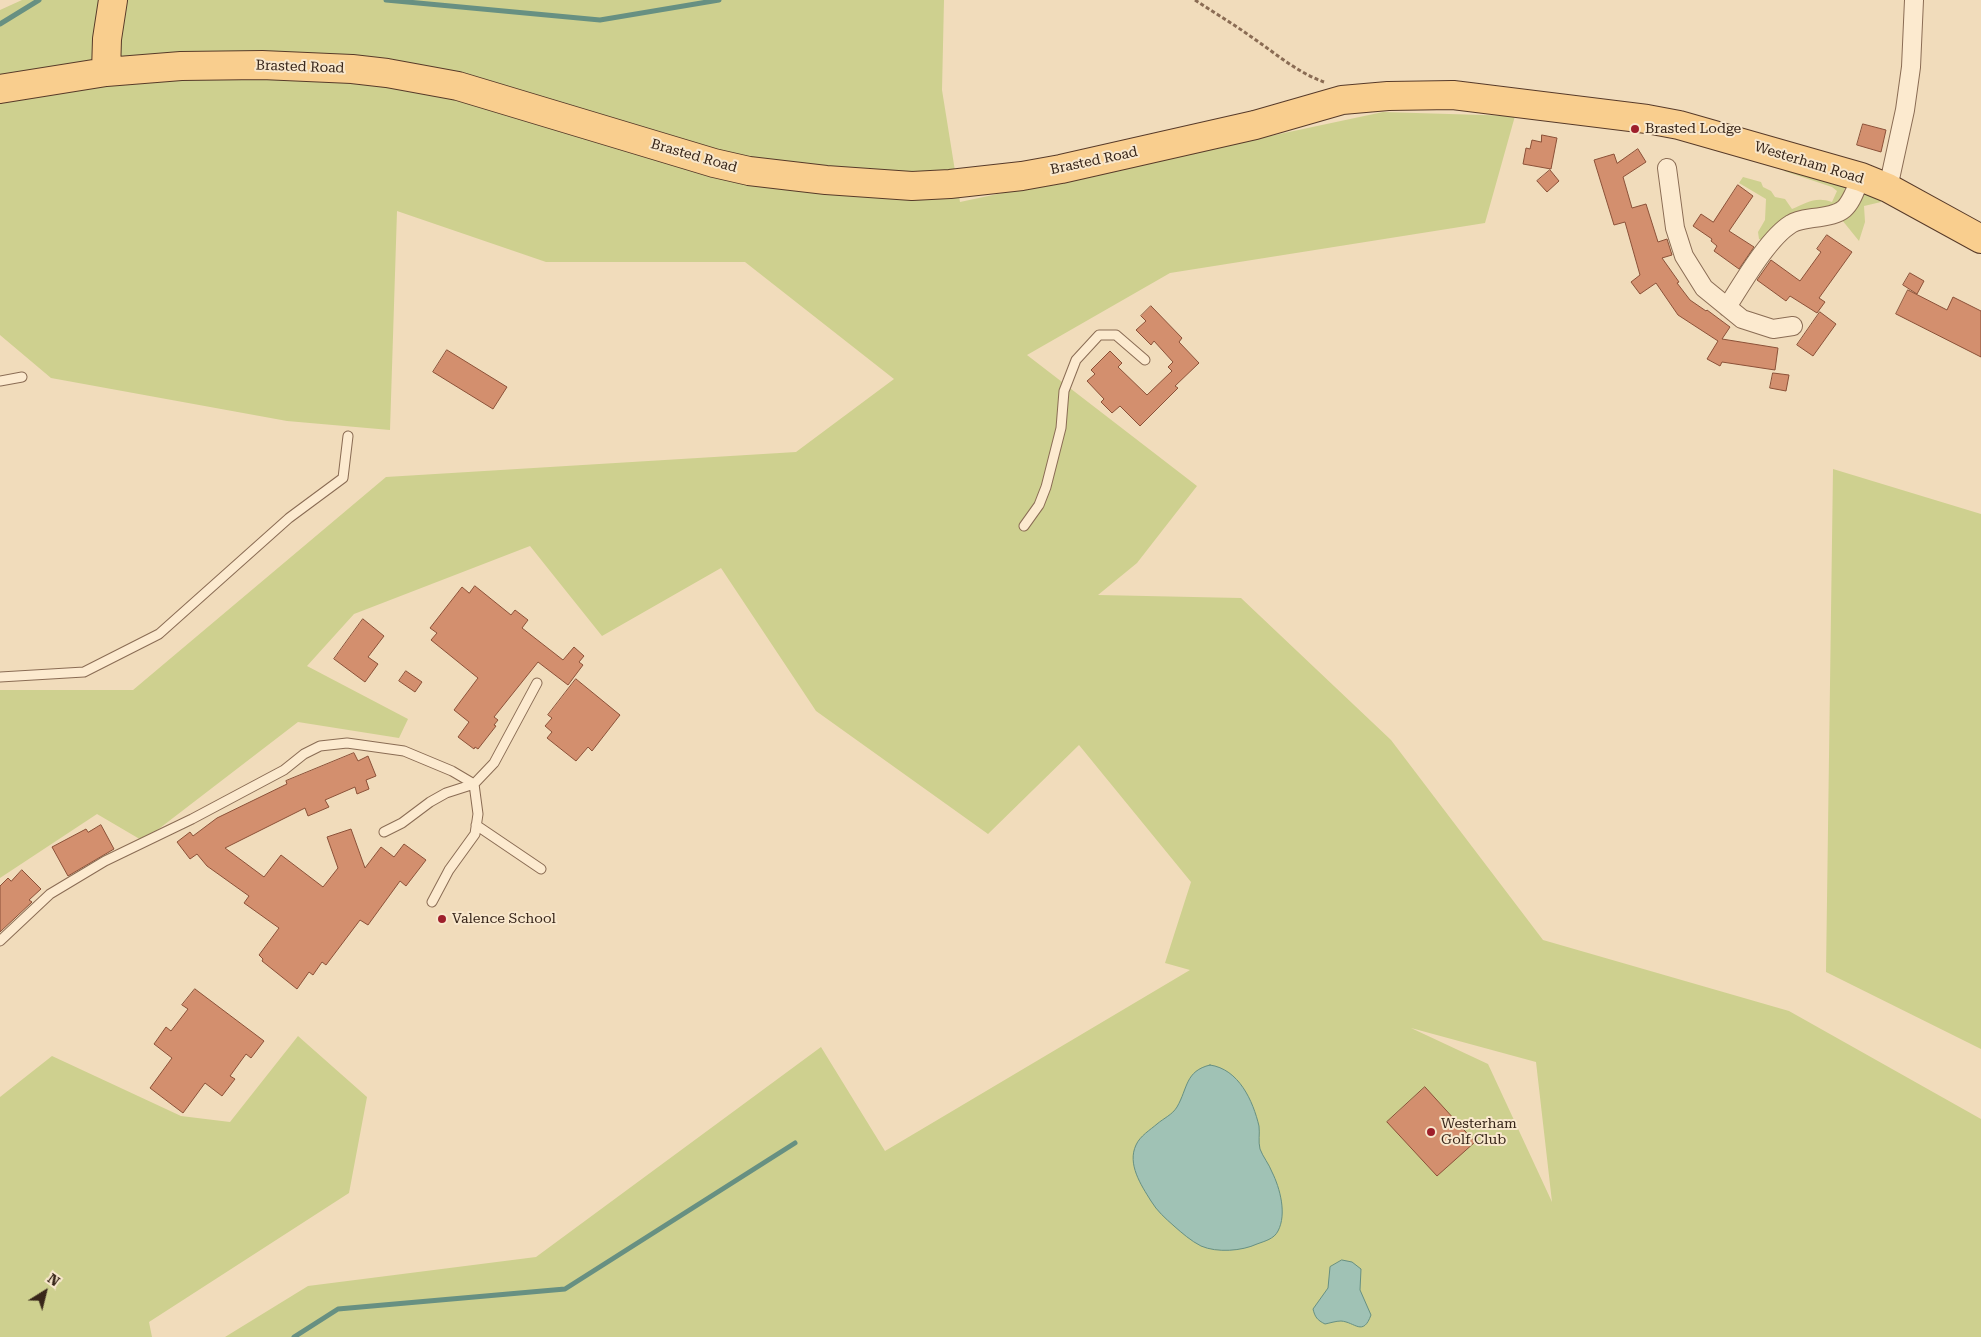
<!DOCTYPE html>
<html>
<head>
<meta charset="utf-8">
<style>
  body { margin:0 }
  #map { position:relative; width:1981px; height:1337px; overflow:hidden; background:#f1dcbb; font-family:"Roboto Serif",serif }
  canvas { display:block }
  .north { position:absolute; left:20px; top:1267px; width:50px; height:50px; -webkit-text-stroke:4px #f8e7cc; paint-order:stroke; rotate:36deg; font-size:14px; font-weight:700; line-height:20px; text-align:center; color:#38261a }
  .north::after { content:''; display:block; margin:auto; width:18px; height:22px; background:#38261a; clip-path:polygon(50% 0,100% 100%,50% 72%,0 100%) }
</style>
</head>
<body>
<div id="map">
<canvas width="1981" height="1337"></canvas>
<div class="north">N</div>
</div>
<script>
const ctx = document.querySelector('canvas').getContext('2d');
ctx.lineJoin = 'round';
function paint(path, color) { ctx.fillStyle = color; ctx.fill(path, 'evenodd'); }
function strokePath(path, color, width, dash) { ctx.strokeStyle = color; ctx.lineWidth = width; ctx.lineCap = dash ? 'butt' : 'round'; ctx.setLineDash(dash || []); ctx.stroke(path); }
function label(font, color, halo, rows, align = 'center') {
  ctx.font = font + ' "Roboto Serif",serif'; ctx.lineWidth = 4; ctx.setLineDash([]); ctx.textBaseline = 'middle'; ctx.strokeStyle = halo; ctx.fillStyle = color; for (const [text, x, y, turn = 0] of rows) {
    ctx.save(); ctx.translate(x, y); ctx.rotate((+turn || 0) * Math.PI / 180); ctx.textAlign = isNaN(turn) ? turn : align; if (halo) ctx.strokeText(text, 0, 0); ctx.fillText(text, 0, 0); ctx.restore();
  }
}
const green = new Path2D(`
  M22,0H944L942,90L960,202L1383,112L1515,116L1485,223L1170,273L1027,355L1197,486L1137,563L1098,595L1241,598L1391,740L1543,940L1789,1011L1981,1119V1337H225L308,1286L536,1257L821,1047L885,1151L1190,970L1165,963L1191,882L1079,745L988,834L816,711L721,568L602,636L530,546L354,614L307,666L408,719L399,738L298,722L143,841L97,814L0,878V690H133L386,477L796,452L894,379L745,262H546L397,211L390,430L287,421L51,378L0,335V10ZM1411,1028L1536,1062L1552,1202L1488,1064Z
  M1791,167L1845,187L1843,201L1765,242L1759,239L1758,232L1765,220L1766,199L1739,183L1743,177L1761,182L1763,187L1771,191L1775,197L1785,199L1792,209C1806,203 1816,196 1832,202L1837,191L1832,187L1784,171Z
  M1866,192L1875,193L1881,202L1864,206L1865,222L1859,241L1842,220L1848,215Z
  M1833,469L1981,514V1049L1826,972Z
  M298,1036L367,1097L349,1193L149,1322L152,1337H0V1097L52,1056L181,1116L230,1122Z`);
const water = new Path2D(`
  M1210,1065C1239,1069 1253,1101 1259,1126C1260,1134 1258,1141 1260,1149C1263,1157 1269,1164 1272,1172C1280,1188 1287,1214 1278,1231C1274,1239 1265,1241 1257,1244C1242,1251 1217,1253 1201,1246C1191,1241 1182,1233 1174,1226C1165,1218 1157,1211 1151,1201C1141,1185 1127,1164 1136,1145C1140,1136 1150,1130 1157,1124C1164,1118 1172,1115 1177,1107C1188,1088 1185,1071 1210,1065Z
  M1342,1260L1352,1262L1361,1269L1360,1290L1371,1315C1363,1337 1355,1322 1341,1321C1336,1321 1330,1323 1325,1324C1317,1320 1315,1317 1313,1309L1328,1288L1330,1267Z`);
const stream = new Path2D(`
  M386,0L600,20L719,0
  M0,24L39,0
  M294,1337L338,1309L565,1289L795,1143`);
const building = new Path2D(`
  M1863,124L1886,130L1881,152L1857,145Z
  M1542,135L1557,138L1551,169L1523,164L1526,148L1530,149L1532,140L1541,142Z
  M1638,149L1646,162L1623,177L1632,208L1646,204L1658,242L1667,239L1672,255L1662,258L1679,282L1677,283L1690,300L1706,311L1707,310L1730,327L1722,339L1778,348L1775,370L1722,362L1720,366L1707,359L1718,341L1678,315L1656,283L1640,294L1631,282L1640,275L1625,222L1614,225L1594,160L1614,154L1617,163Z
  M1550,170L1559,181L1547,192L1537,181Z
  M1738,185L1753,196L1729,231L1754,247L1739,269L1714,251L1717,246L1711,241L1712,239L1693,226L1701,214L1713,222Z
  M1827,235L1852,252L1819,298L1825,302L1817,313L1790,296L1786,301L1757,280L1771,260L1800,281L1821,252L1817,249Z
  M1910,273L1924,281L1917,294L1903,285Z
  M1908,290L1947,310L1953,297L1981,311V357L1896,314Z
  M1151,306L1182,338L1179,342L1199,363L1175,386L1178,388L1140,426L1120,406L1112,413L1101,402L1104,399L1087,381L1095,374L1091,370L1110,351L1122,363L1118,367L1147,395L1172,371L1168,367L1173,362L1154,341L1151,345L1136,330L1146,321L1141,316Z
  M1820,312L1836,324L1813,356L1797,345Z
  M447,350L507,387L493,409L433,372Z
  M1773,373L1789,375L1786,391L1770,388Z
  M475,586L511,615L515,610L528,620L522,628L563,660L574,647L584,656L579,662L583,665L568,685L538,662L494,717L498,720L494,725L496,726L478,749L475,747L474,749L458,737L469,722L454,710L478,678L431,640L437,633L430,628L462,587L469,593Z
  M363,619L384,636L368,657L378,664L365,682L334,659Z
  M406,671L422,682L415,692L399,681Z
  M576,679L620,715L592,751L588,747L576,761L547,738L552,732L545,726L552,718L548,715Z
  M354,753L358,761L368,756L376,776L366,780L369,789L357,794L355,787L325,800L329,807L308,816L305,808L225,848L264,877L281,855L323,887L338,868L327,837L351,829L365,868L381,847L394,857L404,844L426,860L406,886L400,881L368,925L360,920L326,965L322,962L313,975L309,972L297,989L262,961L263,959L259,955L279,928L244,903L249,896L207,866L197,854L190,859L177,842L190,832L193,836L217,818L287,784L286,781Z
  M101,825L114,849L68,876L52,847L86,829L88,832Z
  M22,870L41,889L29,900L32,902L0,932V886L8,878L11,881Z
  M195,989L264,1041L251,1058L246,1054L230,1076L235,1079L222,1096L205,1083L183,1113L150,1088L172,1058L154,1044L166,1027L171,1031L188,1009L182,1005Z
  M1425,1087L1475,1142L1437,1176L1387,1122Z`);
const path = new Path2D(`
  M1195,0C1213,12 1232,23 1250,36C1274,52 1296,72 1324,82`);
const lane = new Path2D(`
  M0,381L22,377
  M1024,526L1039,505L1046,487L1061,428L1064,391L1076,360L1099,335H1116L1145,360
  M0,677L84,672L159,634L289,518L343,478L348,436
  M476,825L541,869
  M384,832L402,823L430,802L446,793L474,784L494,763L537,683
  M0,941L50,894L105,861L192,819L284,770L304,754L320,746L347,743L404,751L452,771L474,784L478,814L475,834L449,870L432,902`);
const street = new Path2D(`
  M1667,168L1675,228L1684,256L1704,288L1742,319L1773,329L1793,326
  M1888,188L1905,110L1911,67L1914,0
  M1727,307C1742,284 1768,238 1791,224C1797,220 1806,219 1813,218C1848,214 1848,208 1861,177`);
const primary = new Path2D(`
  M106,72L107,39L113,0
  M0,89L106,72L181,66L262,65L352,69L387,73L458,86L714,163L749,171L826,180L912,186L950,184L1022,176L1061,169L1255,125L1342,100L1388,96L1453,95L1647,119L1679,125L1861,177L1888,188L1981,239`);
const markers = [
  [1635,129,5,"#9e1f2b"],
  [442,919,5,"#9e1f2b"],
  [1431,1132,5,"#9e1f2b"]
];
const streetNames = [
  ["Brasted Road",300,67,2],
  ["Brasted Road",694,156,16],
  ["Brasted Road",1094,161,-12],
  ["Westerham Road",1809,163,17]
];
const poiNames = [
  ["Brasted Lodge",1645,129],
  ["Valence School",452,919],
  ["Westerham",1441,1124],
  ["Golf Club",1441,1140]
];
paint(green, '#ced08f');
paint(water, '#a0c2b5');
strokePath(water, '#679082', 1);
strokePath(stream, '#679082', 5);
paint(building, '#d38f6e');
strokePath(building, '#8b5138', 1);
strokePath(lane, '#8a6c54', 11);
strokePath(street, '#8a6c54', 20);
strokePath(primary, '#573a29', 30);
strokePath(path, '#8a6c54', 3, [4, 2.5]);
strokePath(lane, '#fceacf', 9);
strokePath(street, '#fceacf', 18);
strokePath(primary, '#f9ce8e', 28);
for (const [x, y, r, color] of markers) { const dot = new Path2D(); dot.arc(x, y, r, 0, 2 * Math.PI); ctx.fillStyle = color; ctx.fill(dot); strokePath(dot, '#f8e7cc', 2); }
label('14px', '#38261a', '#f8e7cc', streetNames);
label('14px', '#38261a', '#f8e7cc', poiNames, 'left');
</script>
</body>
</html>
